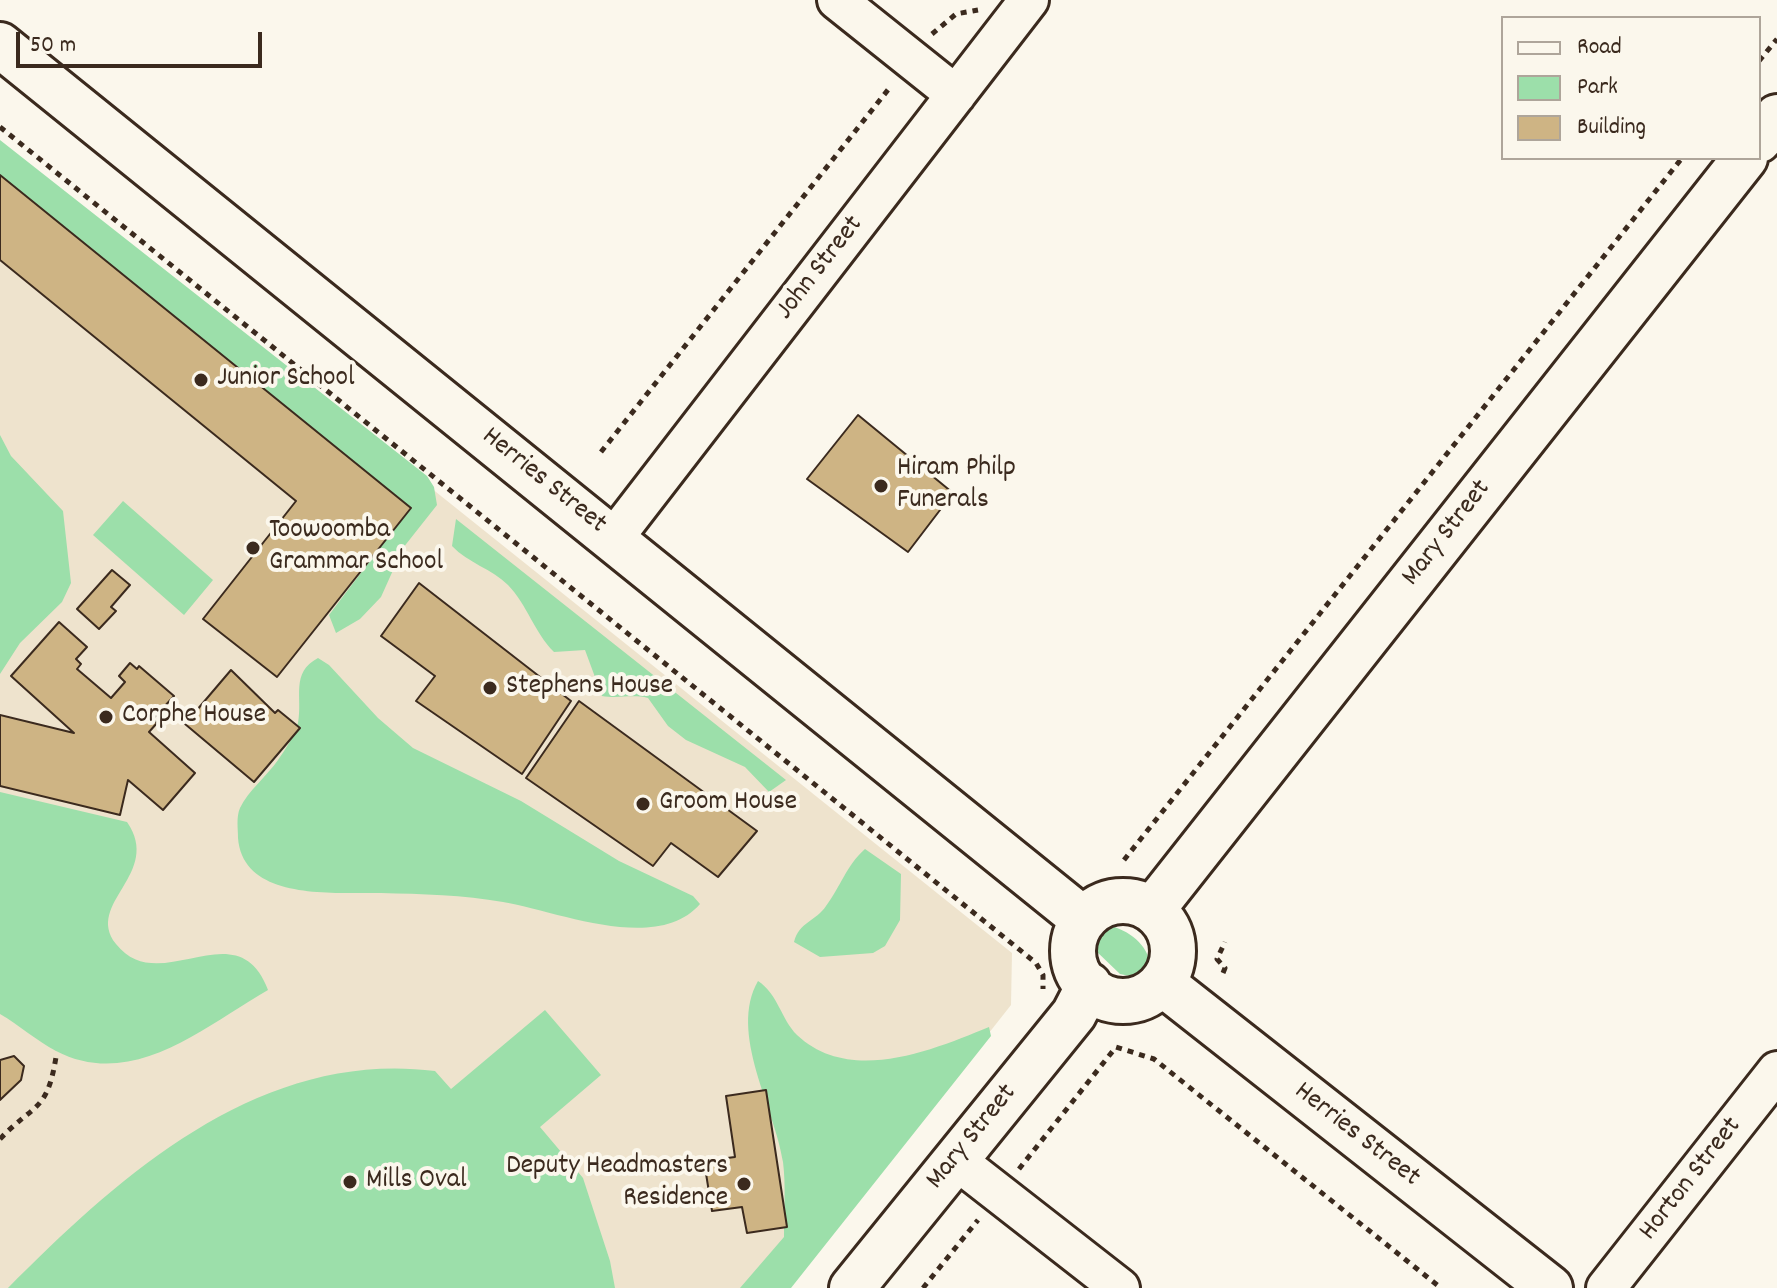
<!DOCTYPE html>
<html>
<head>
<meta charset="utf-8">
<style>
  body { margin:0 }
  #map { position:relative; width:1777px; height:1288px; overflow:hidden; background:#fbf7ec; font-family:Dekko,sans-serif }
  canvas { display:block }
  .legend { position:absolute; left:1501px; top:16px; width:260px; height:144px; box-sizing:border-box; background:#fbf7ec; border:2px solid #aea59a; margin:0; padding:10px 14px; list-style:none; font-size:24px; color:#3b2a1e }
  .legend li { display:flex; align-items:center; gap:16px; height:40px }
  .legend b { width:40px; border:2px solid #aea59a }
  .scale { position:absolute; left:16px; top:32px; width:246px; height:36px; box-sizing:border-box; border:4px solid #3b2a1e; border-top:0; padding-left:10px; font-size:24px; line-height:28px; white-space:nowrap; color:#3b2a1e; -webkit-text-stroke:6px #fbf7ec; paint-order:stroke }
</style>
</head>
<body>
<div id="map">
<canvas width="1777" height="1288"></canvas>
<ul class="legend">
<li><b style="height:10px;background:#fbf7ec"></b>Road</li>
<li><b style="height:22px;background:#9cdfaa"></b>Park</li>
<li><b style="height:22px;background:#ceb484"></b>Building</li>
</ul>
<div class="scale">50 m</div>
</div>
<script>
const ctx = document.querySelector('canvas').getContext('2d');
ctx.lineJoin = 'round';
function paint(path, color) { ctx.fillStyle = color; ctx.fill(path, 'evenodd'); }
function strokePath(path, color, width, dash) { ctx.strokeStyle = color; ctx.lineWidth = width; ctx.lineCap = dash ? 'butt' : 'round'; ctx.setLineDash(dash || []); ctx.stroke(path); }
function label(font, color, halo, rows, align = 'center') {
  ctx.font = font + ' Dekko,sans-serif'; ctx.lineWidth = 8; ctx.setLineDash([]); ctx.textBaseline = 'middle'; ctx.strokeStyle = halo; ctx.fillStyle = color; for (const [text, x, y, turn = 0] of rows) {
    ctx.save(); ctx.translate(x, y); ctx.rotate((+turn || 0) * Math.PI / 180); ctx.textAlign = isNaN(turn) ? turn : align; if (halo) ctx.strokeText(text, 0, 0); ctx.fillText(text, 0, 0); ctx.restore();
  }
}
const built = new Path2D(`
  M0,143L1012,953L1011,1005L788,1288H0Z`);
const green = new Path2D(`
  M0,140L427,476L434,487L437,505L403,548L381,597L360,619L336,633L329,615L410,508L0,175Z
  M0,435L11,456L63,511L71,583L62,602L20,643L0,674Z
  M123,501L213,580L184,615L93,535Z
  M456,519L786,780L769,792L745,767L686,740L668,726L648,698C632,694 618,699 602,696L585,650L554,652C534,632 528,606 508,585C492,569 468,563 452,546Z
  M318,658L329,665L378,718L413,748L521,801L619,861L693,896L700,904C657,954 557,911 503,902C464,895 421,894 381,893C336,892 243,902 238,838C238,829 236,817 240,808C248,791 267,776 278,760C285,750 295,735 298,723C303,697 290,673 318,658Z
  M0,792L127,822C163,874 84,903 116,944C160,1000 237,908 268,990C205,1026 133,1091 56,1051C37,1041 19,1025 0,1014Z
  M865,849L901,874L900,920L885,946L873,953L820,957L794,942C799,922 816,921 826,906C841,886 846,866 865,849Z
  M1107,925C1129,930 1148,944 1151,967L1139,978L1120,974L1095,950V935Z
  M758,981C778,994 781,1019 797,1035C850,1085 933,1050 989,1027L991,1036L791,1288H740L784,1237C784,1212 786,1186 783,1162C775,1108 728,1033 758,981Z
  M545,1010L601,1075L540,1127L583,1178L610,1261L615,1288H8C122,1173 261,1049 435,1071L451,1089Z`);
const building = new Path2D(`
  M0,175L411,508L277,677L203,619L296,501L0,260Z
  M858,415L953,493L908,552L807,479Z
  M112,570L130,585L111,607L116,611L99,629L77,609Z
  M419,583L571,701L522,774L416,701L435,676L381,636Z
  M59,622L87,647L76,659L81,664L77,669L111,698L125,682L119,676L130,663L137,669L139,666L174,696L153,719L157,723L149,732L195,773L163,810L128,780L120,815L0,786V715L74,733L11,676Z
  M231,670L275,713L278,710L300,728L254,782L185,724Z
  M579,701L757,831L718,877L671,843L653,866L526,778Z
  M14,1056L24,1066L21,1080L0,1100V1060Z
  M766,1090L787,1227L747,1233L742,1207L712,1211L704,1161L735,1157L726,1096Z`);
const path = new Path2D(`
  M932,34L956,14L978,10
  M1759,61L1777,39
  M0,127L1036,963L1043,975V989
  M601,452L891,86
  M1124,860L1682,158
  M1223,973L1225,968L1217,959L1225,942
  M0,1139C34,1103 47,1113 56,1057
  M1019,1169L1116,1047L1154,1059L1441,1288
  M923,1288L978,1220`);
const minor = new Path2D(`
  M837,0L956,95
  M613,539L1029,0
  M956,1160L1120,1288
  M1606,1288L1777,1071`);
const major = new Path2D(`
  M0,45L1084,920
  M1759,140L1777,117
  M1073 951a50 50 0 1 1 100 0a50 50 0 1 1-100 0Z
  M1152,910L1745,158
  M1162,983L1550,1288
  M852,1288L1074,1014L1089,985`);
const markers = [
  [201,380,8,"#3b2a1e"],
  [881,486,8,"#3b2a1e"],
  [253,548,8,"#3b2a1e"],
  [490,688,8,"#3b2a1e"],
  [106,717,8,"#3b2a1e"],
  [643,804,8,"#3b2a1e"],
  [350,1182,8,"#3b2a1e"],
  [744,1184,8,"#3b2a1e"]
];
const streetNames = [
  ["John Street",821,269,-52],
  ["Herries Street",543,482,39],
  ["Mary Street",1448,534,-52],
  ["Herries Street",1356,1136,38],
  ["Mary Street",973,1138,-51],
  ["Horton Street",1692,1180,-52]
];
const poiNames = [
  ["Junior School",217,380],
  ["Hiram Philp",897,470],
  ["Funerals",897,502],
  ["Toowoomba",269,532],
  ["Grammar School",269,564],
  ["Stephens House",506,688],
  ["Corphe House",122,717],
  ["Groom House",659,804],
  ["Deputy Headmasters",728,1168,"right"],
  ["Residence",728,1200,"right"],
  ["Mills Oval",366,1182]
];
paint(built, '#eee3cd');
paint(green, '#9cdfaa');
paint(building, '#ceb484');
strokePath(building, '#3b2a1e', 2);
strokePath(minor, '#3b2a1e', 44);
strokePath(major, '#3b2a1e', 50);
strokePath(path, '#3b2a1e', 5, [6, 6]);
strokePath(minor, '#fbf7ec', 38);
strokePath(major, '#fbf7ec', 44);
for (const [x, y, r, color] of markers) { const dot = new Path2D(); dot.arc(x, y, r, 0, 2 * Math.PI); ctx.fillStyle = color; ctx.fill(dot); strokePath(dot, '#fbf7ec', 3); }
label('28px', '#3b2a1e', '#fbf7ec', streetNames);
label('28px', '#3b2a1e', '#fbf7ec', poiNames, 'left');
</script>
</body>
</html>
